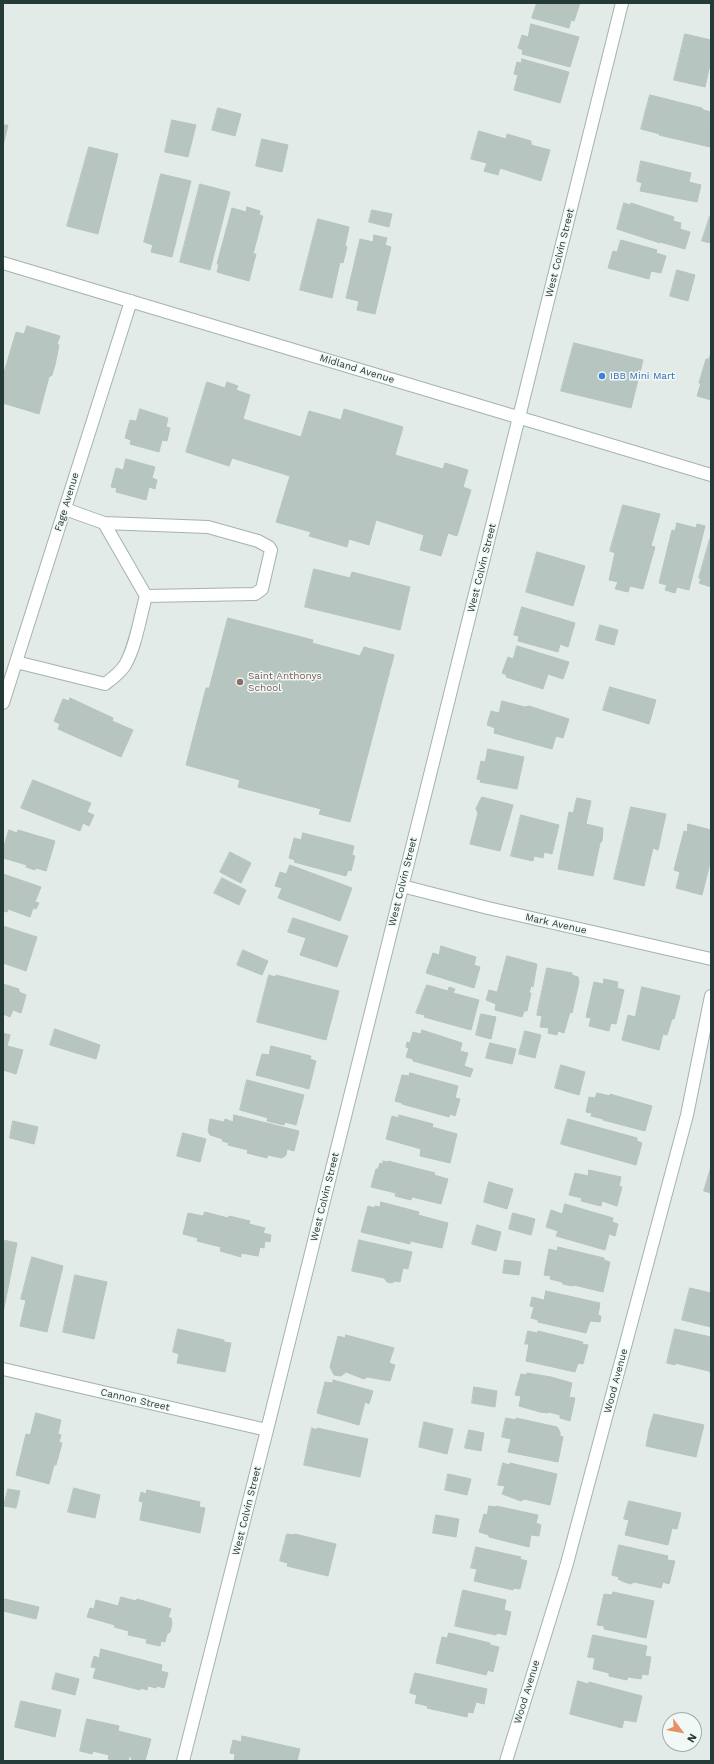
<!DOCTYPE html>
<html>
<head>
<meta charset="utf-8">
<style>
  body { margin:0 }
  #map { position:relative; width:714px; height:1764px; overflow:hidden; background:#e2ebe8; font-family:"Work Sans",sans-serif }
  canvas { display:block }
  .frame { position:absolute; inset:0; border:4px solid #243a36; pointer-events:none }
  .north { position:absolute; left:662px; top:1712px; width:40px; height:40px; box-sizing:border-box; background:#f2f8f5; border:1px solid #a0aca9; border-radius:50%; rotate:122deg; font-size:11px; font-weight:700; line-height:16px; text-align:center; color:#243a36 }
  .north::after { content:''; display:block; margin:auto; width:14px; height:18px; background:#e59165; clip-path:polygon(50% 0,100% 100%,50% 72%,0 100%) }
</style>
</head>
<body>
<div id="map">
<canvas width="714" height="1764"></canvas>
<div class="frame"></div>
<div class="north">N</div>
</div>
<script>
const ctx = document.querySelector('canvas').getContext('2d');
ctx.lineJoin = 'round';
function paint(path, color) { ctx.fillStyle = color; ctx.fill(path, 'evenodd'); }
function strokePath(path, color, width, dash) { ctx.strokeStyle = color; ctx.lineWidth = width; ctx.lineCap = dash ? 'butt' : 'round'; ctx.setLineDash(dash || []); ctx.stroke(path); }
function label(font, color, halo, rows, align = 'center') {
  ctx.font = font + ' "Work Sans",sans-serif'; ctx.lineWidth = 3; ctx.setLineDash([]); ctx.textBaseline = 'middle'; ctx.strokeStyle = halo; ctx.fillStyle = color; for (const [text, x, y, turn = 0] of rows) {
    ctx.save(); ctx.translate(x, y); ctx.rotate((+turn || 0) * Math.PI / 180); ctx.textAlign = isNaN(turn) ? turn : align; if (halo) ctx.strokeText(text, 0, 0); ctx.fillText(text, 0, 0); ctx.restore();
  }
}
const building = new Path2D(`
  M537,3H580L574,21L571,20L569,28L532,18Z
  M531,24L579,37L570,67L522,54L523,50L518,48L522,35L528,37Z
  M685,34L711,40V60L705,87L674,80Z
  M522,59L569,72L560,103L514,90L518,75L514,74L517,62L521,63Z
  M650,95L702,108L703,110L711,112L710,147L659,135L660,134L641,129Z
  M218,108L241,114L235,136L212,130Z
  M172,120L196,125L188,157L165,152Z
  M3,125H8L3,146Z
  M479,131L506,139L507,134L531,141V145L550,150L541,181L500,168L498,175L484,171L487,163L471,159Z
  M262,139L288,145L282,172L256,166Z
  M89,147L118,154L98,234L67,226Z
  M641,161L691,173L689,182L701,185L697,202L640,191L642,183L637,181Z
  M161,174L191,181L172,257L151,252L153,245L144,242Z
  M200,184L230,192L210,270L180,262Z
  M624,203L630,205L631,203L674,217L673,221L681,223L680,229L690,232L685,249L660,242V243L617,229Z
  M247,207L260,211L259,215L263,216L253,254H256L249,281L217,272L219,264H217L232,208L246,212Z
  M372,210L392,214L389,227L369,222Z
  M710,216H711V243L702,241Z
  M318,219L349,227L345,246L347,247L343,263L340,262L332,298L300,290Z
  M374,235L387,238L385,245L391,247L375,314L357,310L359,301L346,298L360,239L373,242Z
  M621,240L657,250L656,253L666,256L661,273L651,271L649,279L608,268L613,251L617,252Z
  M677,270L695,275L688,301L670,296Z
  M27,326L60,336L57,344L59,345L55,365L52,375L49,377L39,414L3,403V376L16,332L24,334Z
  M574,343L643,360L631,408L561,391Z
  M711,351V400L697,396L701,383H699L706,359H709Z
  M207,382L225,388L227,382L238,386L236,390L250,395L243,419L301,437L309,411L341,420L344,409L403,427L395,455L443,469L445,463L468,470L463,487L471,490L457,536L448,533L441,556L420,550L424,535L376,520L369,545L349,539L347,547L309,536L311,532L276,522L290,476L232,458L229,466L186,452Z
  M140,409L168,418L166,427L170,428L167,441L162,440L159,452L130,444L131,440L125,438L130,420L136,421Z
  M126,459L155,467L152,478L157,480L155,489L149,487L146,500L116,492L117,488L111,487L116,468L123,470Z
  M623,505L660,514L651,546L655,547L643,589L630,586L628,592L615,589L618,582L609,580L615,553L610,551Z
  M677,523L696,528L697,524L705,526L689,590L677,587L675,593L665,590L667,585L659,583L672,530L675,531Z
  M710,539H711V587L699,583L701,579L699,578Z
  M537,552L585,566L573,606L526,592Z
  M314,569L350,578L352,572L410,587L400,630L305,607Z
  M522,607L575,623L568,647L560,644L558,652L518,641L519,636L514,635Z
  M228,618L313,640L312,643L360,656L364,647L394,655L350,822L319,814L321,809L238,787L240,780L186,765L206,688H209Z
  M600,625L618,630L614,645L596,640Z
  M517,646L569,662L563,679L548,674L543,689L506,677L507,675L502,673L508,657L513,659Z
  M610,687L656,700L649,724L603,710Z
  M70,698L113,718L112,721L133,730L121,757L58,729L60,724L54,721L63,699L69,701Z
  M502,701L525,707L529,706L569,719L563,738L556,736L552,749L494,733L495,728L487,725L491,711L499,713Z
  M488,749L524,757L517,789L480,782L481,780L477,779L481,761L485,762Z
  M33,780L91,803L87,812L94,815L89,826L83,823L80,831L21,808Z
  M482,797L513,805L500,851L470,844L478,813L476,809Z
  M577,798L591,801L586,824L603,828L602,841L600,843L593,876L558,869L569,812L573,813Z
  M631,807L666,814L658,850L653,848L644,886L614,879Z
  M521,815L559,825L552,854L544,852L543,858L534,856L533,861L511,856Z
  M688,824L711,830V859L702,895L676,888L680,872L674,870L684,831L687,832Z
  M9,830L17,833L18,830L55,841L46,871L36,868L35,870L26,867L27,865L3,858V850Z
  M303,833L354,846L352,855L355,856L351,871L348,870L346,876L294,862L295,860L289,858L294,838L301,840Z
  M230,852L251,863L241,883L220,872Z
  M290,865L352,888L340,921L278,898L282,888L275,886L280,872L286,874Z
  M3,874L41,887L35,902L39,903L36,909L33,908L30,917L8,909L7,912L3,911Z
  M222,878L246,890L239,905L214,893Z
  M293,918L348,936L337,967L300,955L306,938L288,932Z
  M3,926L37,937L26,971L3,963Z
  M441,946L476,957L474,965L480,967L474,988L426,973L433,953L439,955Z
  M243,950L268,961L262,975L237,965Z
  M507,956L537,964L533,987L531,986L529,993H531L527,1011H524L522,1017L495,1010L496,1004L486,1000L489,990L497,992Z
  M547,968L572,973V975L578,977L579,982L572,1013L570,1012L564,1033L558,1031L557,1035L548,1033L549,1028L540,1027L542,1016L537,1015Z
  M269,975L275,977L276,975L339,991L326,1040L257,1022Z
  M604,979L618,982L617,988L624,990L616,1024L611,1023L609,1031L589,1026L591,1018L586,1017L594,982L603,984Z
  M3,984L19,989V992L26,995L21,1013L13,1010L10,1017L3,1014Z
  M427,985L448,991L449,987L455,989L453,993L479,1000L471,1030L424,1017L425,1015L416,1013Z
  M642,987L680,996L674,1019H672L667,1035L663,1034L659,1050L622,1040L628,1015L635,1017Z
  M481,1014L496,1017L491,1039L476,1035Z
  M55,1029L100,1045L96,1059L50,1045Z
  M422,1030L462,1043L460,1051L468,1053L464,1066L473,1069L470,1077L413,1061V1059L406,1057L409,1048L406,1047L407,1042L410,1043L413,1032L421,1034Z
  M525,1031L541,1035L535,1058L519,1054Z
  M3,1033L10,1035L7,1046L23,1050L16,1074L3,1070Z
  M490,1043L516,1049L512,1064L486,1058Z
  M271,1046L311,1056L310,1059L316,1061L309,1089L256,1075L262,1054L269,1055Z
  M561,1065L585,1072L579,1095L555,1088Z
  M410,1073L458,1086L455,1098L460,1099L455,1116L450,1114L449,1117L402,1104V1103L395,1101L402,1075L409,1076Z
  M247,1080L304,1095L296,1125L285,1122L284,1125L267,1121L268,1118L240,1110Z
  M597,1093L610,1096V1094L652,1106L645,1131L603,1120V1119L591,1116L592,1113L586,1112L589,1097L595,1098Z
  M234,1115L299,1131L294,1151L287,1149L286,1155L282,1158L268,1155L267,1158L247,1153L248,1150L228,1145L229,1143L222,1141L223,1139L210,1135L208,1131L210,1119L224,1122L225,1119L233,1122Z
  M399,1115L433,1124L432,1127L457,1134L450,1163L420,1156L421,1149L386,1139L392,1116L399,1118Z
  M568,1119L637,1138V1141L642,1143L636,1165L561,1144Z
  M13,1121L38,1127L34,1144L10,1138Z
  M183,1133L206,1139L200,1162L177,1156Z
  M383,1161L388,1162V1161L435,1173L434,1175L448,1179L441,1204L412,1197L411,1200L395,1196L396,1193L371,1187L376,1169H378L380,1163L383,1164Z
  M711,1167V1193L704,1191Z
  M589,1170L621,1177L619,1186L622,1187L617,1206L602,1201L601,1206L581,1201L582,1198L569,1195L575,1173L588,1176Z
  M489,1182L513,1189L507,1209L484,1202Z
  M381,1202L419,1212L418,1215L448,1223L442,1248L410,1241V1244L361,1232L368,1206L375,1208V1206L380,1207Z
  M565,1204L613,1218L612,1222L618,1224L615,1236L609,1234L605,1250L556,1236L558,1231L546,1227L551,1210L562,1214Z
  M205,1212L228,1218L229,1216L250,1221L249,1224L265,1228L263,1233L271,1235L270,1242L265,1241L264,1248L260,1247L258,1256L241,1253V1257L220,1251L221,1247L197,1241L198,1238L183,1234L188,1213L203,1216Z
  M513,1213L535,1219L531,1235L509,1229Z
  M477,1225L501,1232L496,1251L472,1244Z
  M3,1240L17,1243L3,1313Z
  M359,1240L412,1252L408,1269L403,1268L400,1282L395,1281L392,1283L387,1282L384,1278L352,1271Z
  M558,1247L604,1258V1260L610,1262L603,1292L574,1285L572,1286L563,1284L562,1282L550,1279L551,1276L544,1275L549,1249L557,1251Z
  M32,1257L63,1266L47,1332L20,1326L26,1300L21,1299Z
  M505,1260L521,1262L519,1275L503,1273Z
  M75,1275L107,1282L94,1339L63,1332Z
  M690,1288L711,1293V1327L682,1320Z
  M546,1291L600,1303L598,1315L601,1316L600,1322L590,1321L586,1333L538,1322V1320L531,1318L534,1307L530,1306L532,1297L544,1300Z
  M178,1329L224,1340V1342L231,1343L225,1372L177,1363L179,1354L173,1352Z
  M675,1329L711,1337V1374L709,1371L675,1363V1365L667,1363Z
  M528,1331L537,1333L538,1331L583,1342L582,1344L588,1345L583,1364L578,1363L575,1372L526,1361L529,1344H525Z
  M346,1335L394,1348L389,1363L395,1365L390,1381L367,1377L364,1379L346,1372L341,1376L334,1375L330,1367L338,1336L345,1338Z
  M527,1373L551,1377L572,1383L569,1397L575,1398L570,1421L560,1418V1415L549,1412L548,1413L540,1412L519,1406L521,1396L515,1395L521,1374L527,1375Z
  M333,1380L373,1391L369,1404L365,1402L359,1425L317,1413L325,1382L333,1383Z
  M474,1387L497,1391L495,1407L472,1403Z
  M36,1413L61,1420L58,1434L61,1435L59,1442L62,1443L56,1465H54L49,1484L16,1475L26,1434L30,1435Z
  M654,1414L704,1425L696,1457L646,1446L649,1430Z
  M506,1418L516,1420V1418L557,1427L560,1432V1436L563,1437L558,1462L508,1452L511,1439L502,1437Z
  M424,1422L453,1429L447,1454L419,1447Z
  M312,1428L317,1430V1428L368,1439L360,1477L304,1465Z
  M469,1430L484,1433L481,1451L465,1448Z
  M503,1463L509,1465L510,1463L557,1474L550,1505L524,1499L521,1501L502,1494L505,1486L498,1485Z
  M448,1474L471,1479L467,1495L445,1490Z
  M74,1488L100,1495L95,1518L68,1512Z
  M8,1489L20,1491L16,1508L4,1506Z
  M147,1490L200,1502L199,1507L205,1508L200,1533L140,1520L143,1502L139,1501L141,1492L146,1494Z
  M629,1501L681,1513L677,1529L672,1528L668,1545L625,1535L629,1520L624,1519Z
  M489,1506L496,1507V1506L538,1515L536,1523L541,1525L539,1536L531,1535L529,1547L489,1537V1535L479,1532L484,1514L487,1515Z
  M436,1515L459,1519L456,1537L433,1533Z
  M287,1534L294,1535L295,1534L336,1544L328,1576L287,1566L288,1563L280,1561Z
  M619,1545L668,1556L667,1560L675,1561L669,1584L663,1582L661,1588L634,1582L631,1584L624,1582L618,1579L619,1577L612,1575Z
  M476,1547L521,1557L520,1559L527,1561L520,1589L513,1588V1590L474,1581L477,1569L471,1568Z
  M463,1590L506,1600L504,1610L511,1612L506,1635L497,1633L496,1635L455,1626Z
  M613,1592L654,1601L646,1638L604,1629V1626L597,1625L604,1594L612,1595Z
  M121,1597L136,1601L137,1599L171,1609L168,1617L171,1618L172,1624L170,1632L167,1634L165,1642L161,1641L160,1646L146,1643L147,1639L128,1635L129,1631L114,1627L115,1625L87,1617L90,1608L94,1609L96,1600L118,1606Z
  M5,1599L39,1607L36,1619L3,1611Z
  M449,1633L490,1643V1645L499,1647L493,1672L488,1670L486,1675L436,1663L442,1637L447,1638Z
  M593,1635L647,1646L645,1656L651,1657L648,1675L642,1674L641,1679L628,1677L627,1680L609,1676V1673L593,1669L595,1658L588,1657Z
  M101,1649L162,1665L161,1671L168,1673L164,1688L157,1686L156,1688L148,1686L147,1690L141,1688L140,1690L93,1678L96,1668L91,1667L94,1656L99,1658Z
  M56,1673L79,1679L75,1695L52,1689Z
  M415,1673L487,1689L484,1704L476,1702L473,1713L468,1712L467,1717L427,1708L428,1706L415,1703L417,1695L410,1693Z
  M578,1681L588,1684L589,1682L642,1696L636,1722L624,1720L622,1728L570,1714Z
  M21,1701L61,1710L55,1737L15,1727Z
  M87,1719L119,1726L118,1731L151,1739L145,1761H131L132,1757H129L128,1761H119L108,1759L109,1755L93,1751L92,1754L80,1751Z
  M242,1736L300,1749L297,1761H234L235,1754L230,1753L233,1740L241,1742Z`);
const minor = new Path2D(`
  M3,263L711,475
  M65,509L104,523L208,527L258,541L269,547L271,550L262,589L255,594L146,596
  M16,662L105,684C113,678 120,673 125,665C136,646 140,617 146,596L104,523
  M3,703L131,301
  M402,886L488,908L711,959
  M3,1369L267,1430
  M183,1761L267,1430L622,3
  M506,1761L566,1567L687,1115L711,996`);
const markers = [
  [602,376,4,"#3f7fe0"],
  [240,682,4,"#8d6e63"]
];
const streetNames = [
  ["West Colvin Street",560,253,-76],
  ["Midland Avenue",357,369,17],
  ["Fage Avenue",67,502,-73],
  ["West Colvin Street",482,568,-76],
  ["West Colvin Street",403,882,-76],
  ["Mark Avenue",556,924,13],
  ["West Colvin Street",325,1197,-76],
  ["Wood Avenue",616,1381,-75],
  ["Cannon Street",135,1400,13],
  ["West Colvin Street",247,1511,-76],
  ["Wood Avenue",527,1692,-73]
];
const shopNames = [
  ["IBB Mini Mart",610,376]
];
const educationNames = [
  ["Saint Anthonys",248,676],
  ["School",248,688]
];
paint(building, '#b7c5c1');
strokePath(building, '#b5c4bf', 1);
strokePath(minor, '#a5b2af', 14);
strokePath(minor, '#fff', 12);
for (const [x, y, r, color] of markers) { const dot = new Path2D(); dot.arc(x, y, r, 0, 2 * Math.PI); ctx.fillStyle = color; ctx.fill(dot); strokePath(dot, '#f2f8f5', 1.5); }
label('10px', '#243a36', '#f2f8f5', streetNames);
label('10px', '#366cbe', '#f2f8f5', shopNames, 'left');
label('10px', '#785e54', '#f2f8f5', educationNames, 'left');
</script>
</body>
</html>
